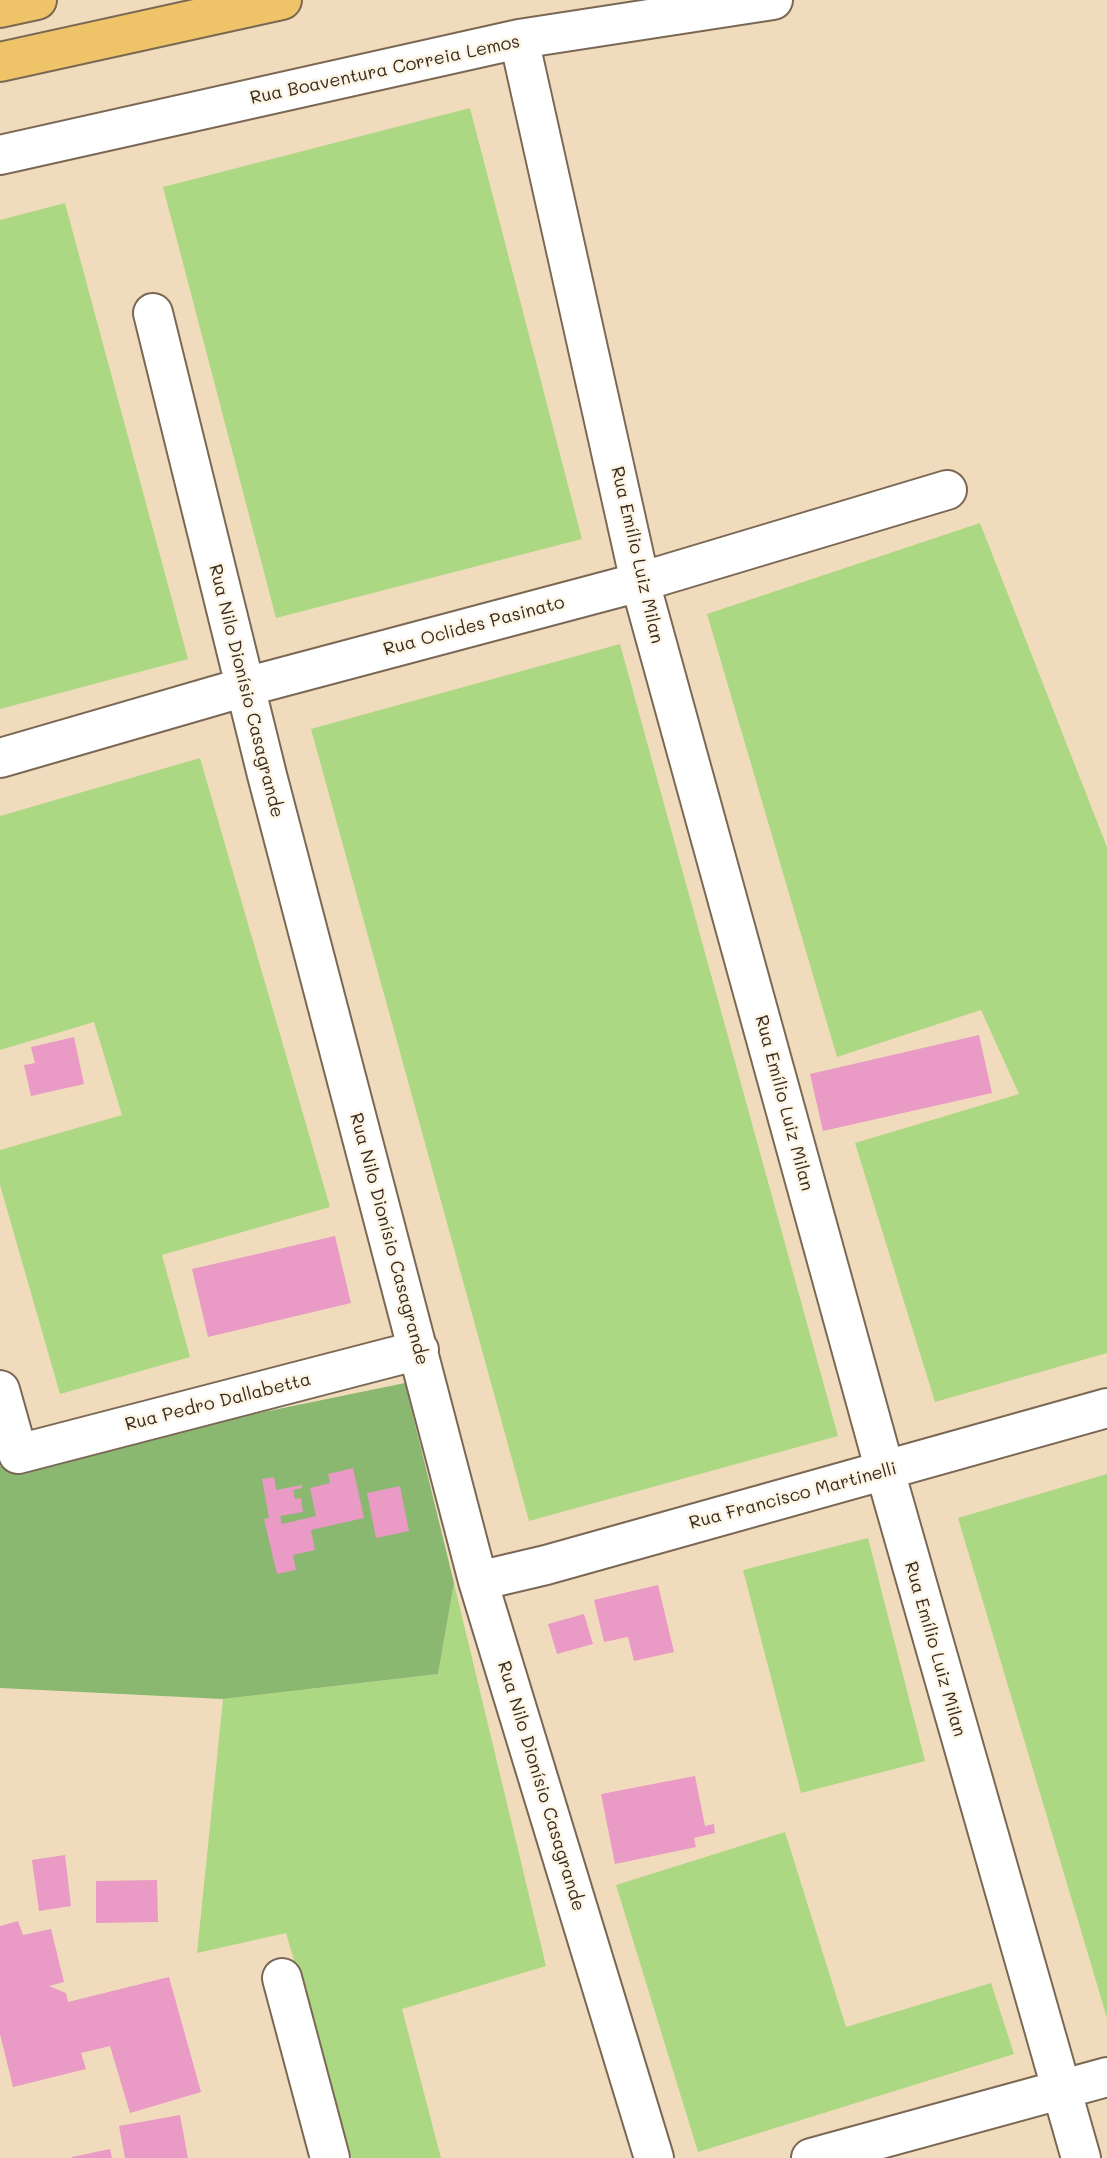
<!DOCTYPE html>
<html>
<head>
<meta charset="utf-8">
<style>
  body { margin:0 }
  canvas { display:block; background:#f0dcbc }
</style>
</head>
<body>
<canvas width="1107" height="2158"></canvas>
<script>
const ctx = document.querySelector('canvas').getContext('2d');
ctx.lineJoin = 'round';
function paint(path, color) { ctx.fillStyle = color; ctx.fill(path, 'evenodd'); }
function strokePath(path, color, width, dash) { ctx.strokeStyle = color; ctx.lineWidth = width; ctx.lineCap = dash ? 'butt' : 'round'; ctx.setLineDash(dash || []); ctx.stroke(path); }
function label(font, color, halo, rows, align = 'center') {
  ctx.font = font + ' Mali,sans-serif'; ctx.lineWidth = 5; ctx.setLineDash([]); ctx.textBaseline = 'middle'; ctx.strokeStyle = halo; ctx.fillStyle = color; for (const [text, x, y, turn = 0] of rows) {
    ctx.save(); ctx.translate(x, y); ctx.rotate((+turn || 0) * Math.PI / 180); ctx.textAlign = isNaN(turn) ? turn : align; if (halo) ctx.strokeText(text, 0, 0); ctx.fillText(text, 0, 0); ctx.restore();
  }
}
const green = new Path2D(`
  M470,108L582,539L276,618L163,187Z
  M65,203L188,659L0,709V220Z
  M980,523L1107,847V1353L935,1402L855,1143L1019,1094L981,1010L837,1057L707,614Z
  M620,644L838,1436L529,1521L311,729Z
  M200,758L330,1207L162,1255L190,1357L60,1394L0,1185V1150L122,1115L94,1022L0,1050V816Z
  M1107,1474V2018L958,1518Z
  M868,1538L925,1761L801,1793L743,1570Z
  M454,1583L546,1966L402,2009L441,2158H352L286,1933L197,1953L223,1699L438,1674Z
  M785,1832L846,2027L991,1983L1014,2054L698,2152L616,1885Z`);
const forest = new Path2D(`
  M405,1383L454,1583L438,1674L223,1699L0,1688V1466Z`);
const building = new Path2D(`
  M979,1035L992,1093L823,1131L810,1074Z
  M74,1037L84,1084L31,1096L24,1065L35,1063L31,1047Z
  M335,1236L351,1303L208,1337L192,1269Z
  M353,1468L364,1518L311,1530L315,1550L293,1555L296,1570L277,1574L264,1519L269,1518L262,1479L274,1477L276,1490L302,1485V1488L293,1490L295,1499L301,1498L303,1512L280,1516L282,1524L316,1516L310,1488L330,1483L328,1474Z
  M400,1486L409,1531L376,1538L367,1493Z
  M658,1585L674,1652L634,1661L628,1637L604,1642L594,1600Z
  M584,1614L593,1644L557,1654L548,1624Z
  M695,1776L705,1826L714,1824L715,1833L694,1838L696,1847L615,1864L601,1794Z
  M65,1855L71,1906L39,1911L32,1860Z
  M157,1880L158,1922L96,1923V1881Z
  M18,1921L23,1935L51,1929L64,1982L49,1986L66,1993L68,2002L169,1977L201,2092L130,2113L110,2046L81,2053L86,2069L13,2087L0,2034V1926Z
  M180,2115L188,2158H125L119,2126Z
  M110,2149L112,2158H72V2157Z`);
const minor = new Path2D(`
  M519,39L640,582L885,1471L1081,2158
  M0,155L519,39L773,0
  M153,313L267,775L478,1581L654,2158
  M0,758L245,687L640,582L947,490
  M0,1390L18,1454L419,1350
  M478,1581L546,1565L1107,1408
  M282,1978L330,2158
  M811,2158L1107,2077`);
const highway = new Path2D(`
  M0,8L37,0
  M0,62L282,0`);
const streetNames = [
  ["Rua Boaventura Correia Lemos",385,70,-12],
  ["Rua Emílio Luiz Milan",637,555,77],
  ["Rua Oclides Pasinato",474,626,-15],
  ["Rua Nilo Dionísio Casagrande",246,691,76],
  ["Rua Emílio Luiz Milan",784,1103,75],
  ["Rua Nilo Dionísio Casagrande",389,1239,75],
  ["Rua Pedro Dallabetta",218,1402,-14],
  ["Rua Francisco Martinelli",793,1496,-15],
  ["Rua Emílio Luiz Milan",935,1649,74],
  ["Rua Nilo Dionísio Casagrande",541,1786,73]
];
paint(green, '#add883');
paint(forest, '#8ab871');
paint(building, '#e99ac5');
strokePath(minor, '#7a6855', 42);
strokePath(highway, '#7a6855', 42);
strokePath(minor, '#fff', 38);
strokePath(highway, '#efc469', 38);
label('18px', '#3b2a1e', '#fcf5e5', streetNames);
</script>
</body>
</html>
